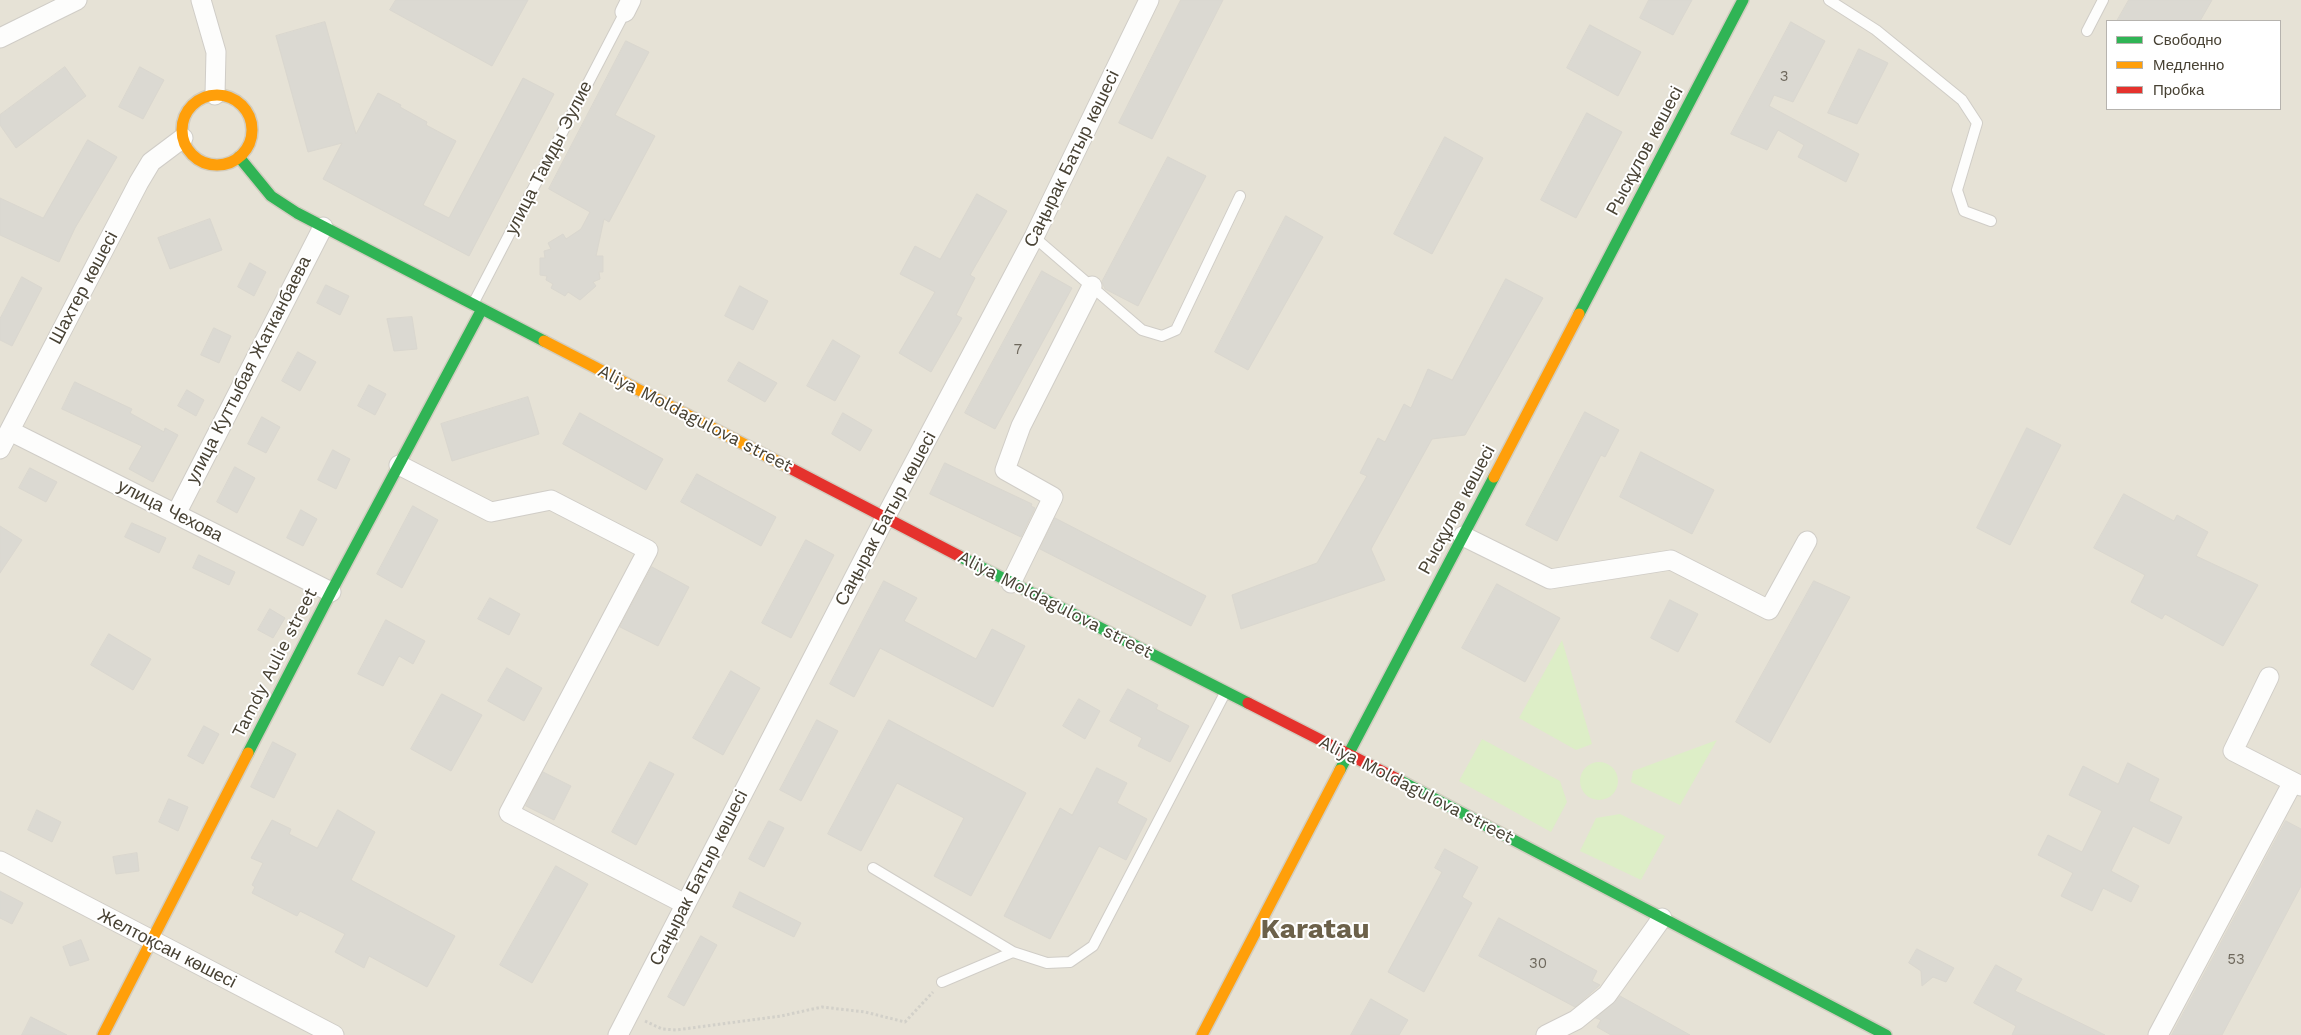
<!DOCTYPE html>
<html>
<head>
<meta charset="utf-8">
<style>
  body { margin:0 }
  #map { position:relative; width:2301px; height:1035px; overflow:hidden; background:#f2f0ea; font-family:"Work Sans",sans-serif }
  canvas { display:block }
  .legend { position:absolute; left:2106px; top:20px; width:175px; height:90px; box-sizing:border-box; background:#fff; border:1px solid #b6b3ae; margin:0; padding:6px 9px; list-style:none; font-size:15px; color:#484234 }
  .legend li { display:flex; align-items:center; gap:10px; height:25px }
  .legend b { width:25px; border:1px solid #b6b3ae }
</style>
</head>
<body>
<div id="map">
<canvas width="2301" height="1035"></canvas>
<ul class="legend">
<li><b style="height:6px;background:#30b455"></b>Свободно</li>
<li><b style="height:6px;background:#ff9f0a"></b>Медленно</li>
<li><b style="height:6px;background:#e5322d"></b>Пробка</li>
</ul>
</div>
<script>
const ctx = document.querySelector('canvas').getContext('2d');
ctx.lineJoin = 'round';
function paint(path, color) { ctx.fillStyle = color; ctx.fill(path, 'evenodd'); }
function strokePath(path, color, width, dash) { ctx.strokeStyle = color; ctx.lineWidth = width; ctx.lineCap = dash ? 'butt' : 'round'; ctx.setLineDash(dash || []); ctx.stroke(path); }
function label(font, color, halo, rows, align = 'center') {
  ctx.font = font + ' "Work Sans",sans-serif'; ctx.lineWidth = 4; ctx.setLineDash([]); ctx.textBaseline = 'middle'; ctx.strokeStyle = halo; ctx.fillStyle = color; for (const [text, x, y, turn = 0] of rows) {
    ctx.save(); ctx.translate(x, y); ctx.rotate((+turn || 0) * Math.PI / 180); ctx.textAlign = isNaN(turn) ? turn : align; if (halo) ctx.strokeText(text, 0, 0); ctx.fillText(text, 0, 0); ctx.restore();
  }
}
const residential = new Path2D(`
  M0,0H2301V1035H0ZM2107,21H2280V109H2107Z`);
const green = new Path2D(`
  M1562,640L1592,744L1576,750L1519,718Z
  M1482,739L1560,781L1567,802L1551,832L1459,781Z
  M1717,740L1680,805L1631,782L1633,771Z
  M1580 781a19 19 0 1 1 38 0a19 19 0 1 1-38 0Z
  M1620,814L1665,836L1641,880L1580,851L1596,818Z`);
const building = new Path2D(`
  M396,0H528L492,66L390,10Z
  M1181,0H1223L1152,139L1119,123Z
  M1649,0H1692L1673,35L1640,18Z
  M2129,0H2212L2200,21H2117Z
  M325,22L356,134L378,93L401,105L400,107L427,122L426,125L456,141L423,205L449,218L523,78L554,94L469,256L323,179L342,143L308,152L276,36Z
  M1791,22L1825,41L1793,102L1774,95L1769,106L1859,154L1846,182L1798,157L1804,145L1778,130L1767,150L1731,134Z
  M1590,25L1641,52L1618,96L1567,68Z
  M626,41L649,52L615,115L655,136L609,222L604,219L596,256H603V272H599L600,279L593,282L596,286L580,300L568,292L565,296L551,288L553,284L546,280L547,276L540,275V258H545L544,251L551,249L548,243L563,234L566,239L581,229L590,212L549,189Z
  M1859,49L1888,63L1857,124L1828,113Z
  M65,67L86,96L16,148L0,125V115Z
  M140,67L164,80L143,119L119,107Z
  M1587,113L1622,132L1576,218L1541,200Z
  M1445,137L1483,158L1432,254L1394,234Z
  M88,140L117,157L75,228L59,262L0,235V198L43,218Z
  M1168,157L1206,176L1138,306L1105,289L1102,282Z
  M977,194L1007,211L970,275L975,278L956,315L962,318L931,372L899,353L935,292L900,274L915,246L940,259Z
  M1286,216L1323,237L1248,370L1215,352Z
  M210,219L222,250L170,269L158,238Z
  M250,263L266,272L254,296L238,287Z
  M1042,271L1072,288L995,429L965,413Z
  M22,277L42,288L12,346L0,340V319Z
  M1506,279L1543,298L1465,435L1432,439L1371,549L1385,580L1241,629L1232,595L1317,563L1367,476L1360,473L1378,438L1385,442L1404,404L1411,408L1428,369L1452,380Z
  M326,285L349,296L340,315L317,303Z
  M740,286L768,301L753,330L725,316Z
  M412,317L417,349L394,351L387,319Z
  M214,328L231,336L219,363L201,355Z
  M833,340L860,356L835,401L807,386Z
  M298,352L316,362L300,391L282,381Z
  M739,362L777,383L765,402L728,381Z
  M75,382L132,409L130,413L164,432L165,428L178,435L153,482L129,469L142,446L62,409Z
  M369,385L386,394L375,415L358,406Z
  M187,390L204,400L196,416L178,406Z
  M528,397L539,434L452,461L441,424Z
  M1585,412L1619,430L1605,457L1601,455L1557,541L1526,525Z
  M580,413L663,459L646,490L563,444Z
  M843,413L872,430L860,451L832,434Z
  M262,417L280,427L266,453L248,444Z
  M2027,428L2061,445L2010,545L1977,528Z
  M333,450L350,459L336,489L318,480Z
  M1641,452L1714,490L1692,534L1620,497Z
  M945,463L1032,504L1031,506L1035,508L1021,537L930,494Z
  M235,467L255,478L237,513L217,502Z
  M30,468L57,482L46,502L19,488Z
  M697,474L776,517L761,546L681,502Z
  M2124,494L2174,521L2177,515L2208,532L2196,556L2258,585L2223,646L2165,614L2162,619L2131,602L2145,575L2094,548Z
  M413,506L438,520L402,588L377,574Z
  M301,510L317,519L303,546L287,538Z
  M1055,518L1206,596L1191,626L1040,549Z
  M132,523L166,538L159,553L125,537Z
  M0,526L22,540L0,573Z
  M806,540L834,555L791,638L762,623Z
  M199,555L235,572L229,585L193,568Z
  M652,567L689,587L658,646L620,627Z
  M884,581L917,598L904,621L976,659L992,629L1025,646L993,707L880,648L854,697L830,684Z
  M1814,581L1850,597L1770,743L1736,722Z
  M1497,584L1560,618L1525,682L1462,648Z
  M490,598L520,614L509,635L478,619Z
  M1670,600L1698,614L1678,652L1651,638Z
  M270,609L285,618L273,638L258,630Z
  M386,620L425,641L413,664L399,656L383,686L358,674Z
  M109,634L151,659L133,690L91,665Z
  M507,668L542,688L524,721L488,701Z
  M731,671L760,688L723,755L693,738Z
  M1128,689L1158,705L1156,709L1189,726L1170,762L1138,746L1142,738L1110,721Z
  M442,694L482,715L451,771L411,749Z
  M1079,699L1100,711L1085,739L1063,726Z
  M817,720L838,731L801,801L780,790Z
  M889,720L1026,793L971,896L934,876L964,818L897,783L861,851L828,834Z
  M204,726L219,734L203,764L188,756Z
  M273,742L296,754L274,798L251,787Z
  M650,762L674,774L636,845L612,832Z
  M2128,763L2159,779L2149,801L2182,817L2169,844L2133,826L2111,871L2139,886L2131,902L2103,888L2092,911L2061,896L2073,873L2038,855L2048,835L2082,852L2102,811L2069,795L2083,766L2118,784Z
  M1097,768L1127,783L1117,803L1147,819L1126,860L1099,846L1050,939L1004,916L1060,808L1072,815Z
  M543,772L571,786L554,820L526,806Z
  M169,799L188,807L178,831L159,822Z
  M37,810L61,822L52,842L28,830Z
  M338,810L375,832L351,880L455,936L427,987L369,956L364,968L335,952L345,934L300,911L297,916L252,893L255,887L252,885L263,863L251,858L272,820L291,829L289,834L317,848Z
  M769,821L784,828L764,867L749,859Z
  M2286,821L2301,829V886L2222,1035H2172Z
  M1445,849L1478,867L1462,897L1472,903L1424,992L1388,972L1442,872L1435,868Z
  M137,853L139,871L116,874L113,857Z
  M556,866L588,884L532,983L500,965Z
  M0,891L23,903L12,924L0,918Z
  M740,892L801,923L794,937L733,907Z
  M1499,918L1597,971L1592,981L1600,985L1575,1007L1479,956Z
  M701,936L717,945L684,1006L668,997Z
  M81,940L89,960L70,966L63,947Z
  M1917,949L1954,968L1946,982L1933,977L1922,986L1921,971L1909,963Z
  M1996,965L2022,979L2015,991L2105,1035H2012L2016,1026L1974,1003Z
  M1620,996L1690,1035H1611L1597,1027L1601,1020L1596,1018Z
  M1371,999L1408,1020L1399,1035H1351Z
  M31,1017L67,1035H22Z`);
const path = new Path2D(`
  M645,1021L662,1029L676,1030L781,1016L822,1007L865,1012L905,1022L933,992`);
const lane = new Path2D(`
  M1829,0L1876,30L1962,100L1977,123L1957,190L1964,211L1991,221
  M2087,31L2103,0
  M1034,237L1142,330L1162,336L1176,330L1240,196
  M473,304L625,12
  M873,868L1013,952L1047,963L1070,962L1093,946L1225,693
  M942,982L1013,952`);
const street = new Path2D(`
  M201,0L216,52L215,95
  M625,12L631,0
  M0,38L77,0
  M10,431L331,592
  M0,449L139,182L151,162L183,138
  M399,465L491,512L551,500L648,550L509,813L685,904
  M176,514L323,227
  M1463,536L1550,579L1671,560L1769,610L1807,541
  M1011,583L1053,497L1005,470L1021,426L1092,286
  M2269,677L2233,751L2301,786
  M0,861L334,1035
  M618,1035L885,518L1034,237L1149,0
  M1546,1035L1576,1020L1607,995L1662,918
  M2158,1035L2293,782`);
const fast = new Path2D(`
  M239,157L271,196L297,213L544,341
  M1579,314L1743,0
  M959,556L1248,703
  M248,753L331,592L482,309
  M1340,770L1494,477
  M1399,780L1886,1035`);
const slow = new Path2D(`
  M182 130a35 35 0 1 1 70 0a35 35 0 1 1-70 0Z
  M544,341L790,468
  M1494,477L1579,314
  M103,1035L248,753
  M1202,1035L1340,770`);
const jam = new Path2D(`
  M790,468L959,556
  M1248,703L1399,780`);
const numberNames = [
  ["3",1784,77],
  ["7",1018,350],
  ["53",2236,960],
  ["30",1538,964]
];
const streetNames = [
  ["Рысқұлов көшесі",1645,151,-62],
  ["улица Тамды Эулие",549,158,-63],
  ["Саңырак Батыр көшесі",1072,159,-64],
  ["Шахтер көшесі",84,288,-62],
  ["улица Куттыбая Жатканбаева",249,370,-63],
  ["Aliya Moldagulova street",695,419,27],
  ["Рысқұлов көшесі",1457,510,-62],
  ["улица Чехова",170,511,27],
  ["Саңырак Батыр көшесі",886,519,-62],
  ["Aliya Moldagulova street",1055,605,27],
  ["Tamdy Aulie street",275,663,-63],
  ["Aliya Moldagulova street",1416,790,27],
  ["Саңырак Батыр көшесі",699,878,-63],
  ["Желтоқсан көшесі",167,949,27]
];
const townNames = [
  ["Karatau",1315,930]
];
paint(residential, '#e6e2d6');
paint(green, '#ddeec7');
paint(building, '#dbd9d2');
strokePath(building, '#dad7cf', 1);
strokePath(lane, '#d0cdc7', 12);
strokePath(street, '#d0cdc7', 21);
strokePath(fast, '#d2cdc0', 14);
strokePath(slow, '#d2cdc0', 14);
strokePath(jam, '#d2cdc0', 14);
strokePath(path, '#d2d0c9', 3, [2.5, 2.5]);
strokePath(lane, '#fdfdfc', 10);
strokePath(street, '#fdfdfc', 19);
strokePath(fast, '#30b455', 11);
strokePath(slow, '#ff9f0a', 11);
strokePath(jam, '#e5322d', 11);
label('15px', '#6e685c', null, numberNames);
label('18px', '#484234', '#fff', streetNames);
label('bold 28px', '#6c614a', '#fff', townNames);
</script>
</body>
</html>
